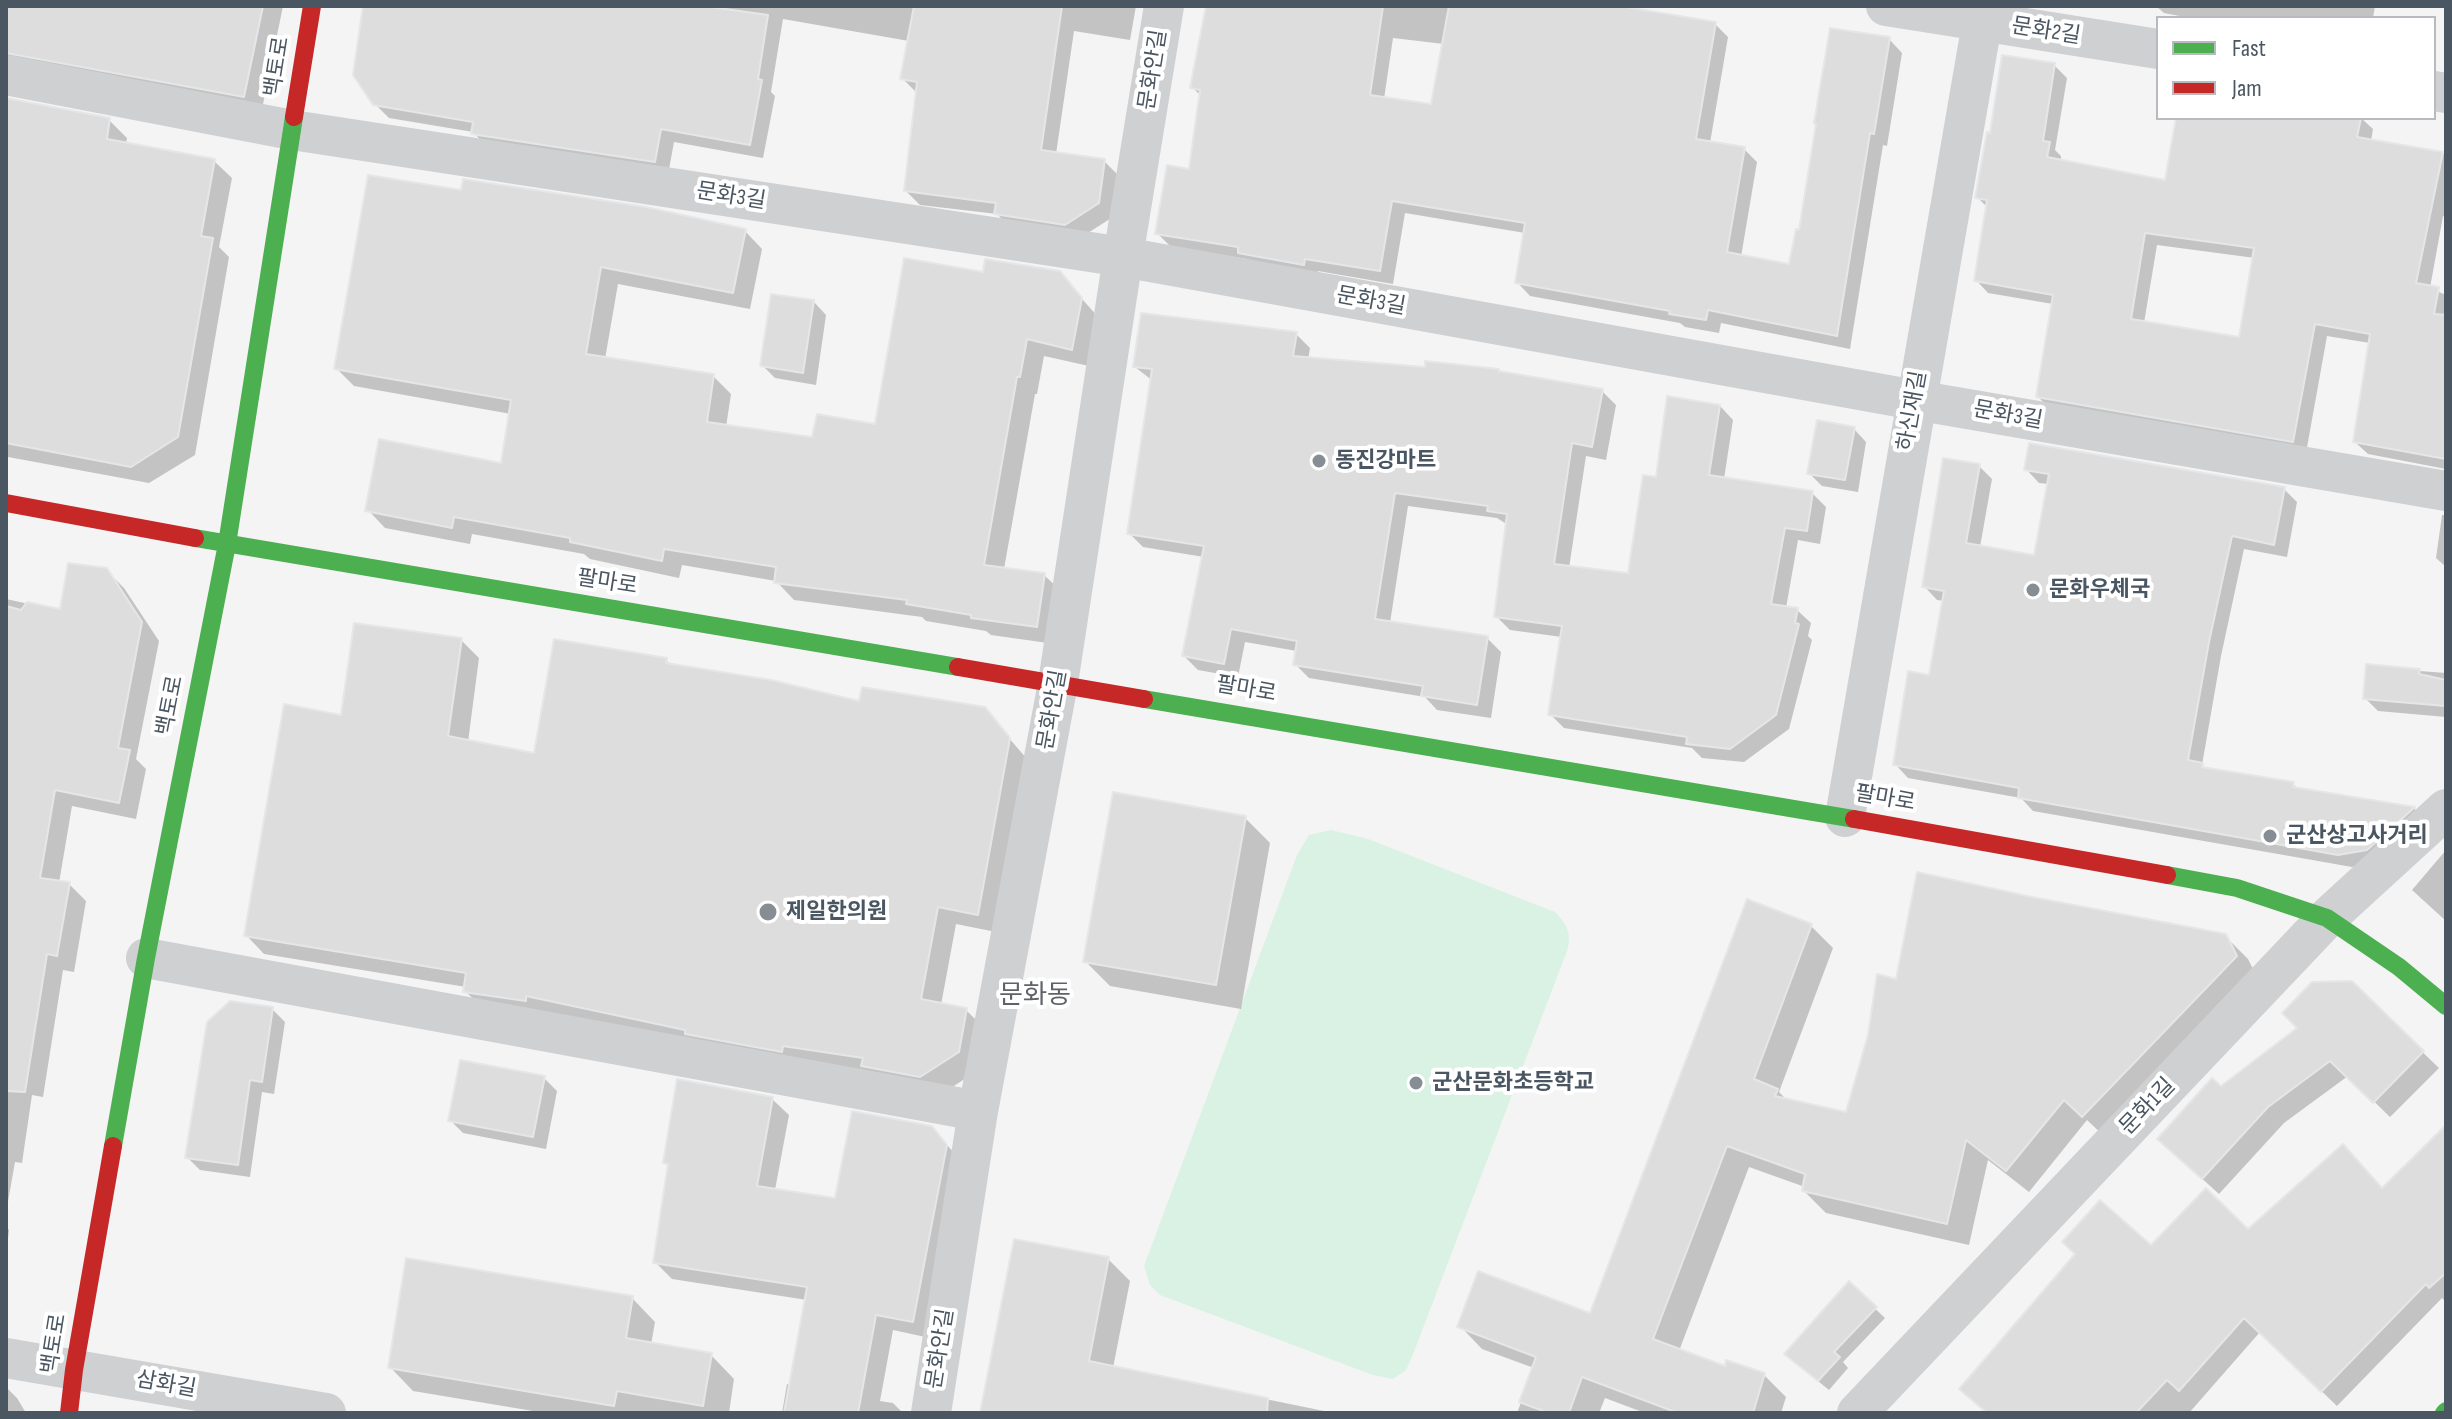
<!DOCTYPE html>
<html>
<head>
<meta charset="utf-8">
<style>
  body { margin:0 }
  #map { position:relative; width:2452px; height:1419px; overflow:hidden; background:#f4f4f4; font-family:"Sofia Sans Condensed",sans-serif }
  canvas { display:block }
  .frame { position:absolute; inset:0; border:8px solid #4a5661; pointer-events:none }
  .legend { position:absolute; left:2156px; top:16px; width:280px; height:104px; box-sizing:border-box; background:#fff; border:2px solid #b7bbc0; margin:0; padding:10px 14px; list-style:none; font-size:24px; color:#4a5661 }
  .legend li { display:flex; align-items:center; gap:16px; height:40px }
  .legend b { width:40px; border:2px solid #b7bbc0 }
</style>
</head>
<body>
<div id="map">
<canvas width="2452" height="1419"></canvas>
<div class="frame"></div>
<ul class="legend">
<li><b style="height:10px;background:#4caf50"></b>Fast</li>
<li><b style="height:10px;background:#c62828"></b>Jam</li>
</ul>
</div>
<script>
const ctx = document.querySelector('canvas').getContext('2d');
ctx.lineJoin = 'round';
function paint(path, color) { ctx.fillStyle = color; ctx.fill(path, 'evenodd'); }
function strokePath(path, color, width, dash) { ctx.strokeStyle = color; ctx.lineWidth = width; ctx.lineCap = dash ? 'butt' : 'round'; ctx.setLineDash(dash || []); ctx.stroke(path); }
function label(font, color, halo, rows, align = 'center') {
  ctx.font = font + ' "Sofia Sans Condensed","Noto Sans KR",sans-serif'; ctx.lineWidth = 8; ctx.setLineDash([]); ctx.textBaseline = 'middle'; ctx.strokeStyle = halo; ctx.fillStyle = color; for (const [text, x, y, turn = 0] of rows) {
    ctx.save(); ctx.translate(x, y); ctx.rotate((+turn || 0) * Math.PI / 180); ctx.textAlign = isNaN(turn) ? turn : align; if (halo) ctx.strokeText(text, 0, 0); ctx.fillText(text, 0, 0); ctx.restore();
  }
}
const green = new Path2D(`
  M1331,830L1368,839L1555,912C1567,924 1572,934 1567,951L1412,1357L1406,1370L1393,1379L1373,1375L1160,1295L1150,1285L1144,1266L1297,855L1309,835Z`);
const shadow = new Path2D(`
  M6,6H283L261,114L6,77Z
  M375,6H1136L1130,40L1074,31L1056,154L1104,161L1118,175L1113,217L1080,238L1010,227L997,214L920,205L906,191L916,92L902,78L909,41L783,19L771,92L775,96L763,158L674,142L668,175L487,147L473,132L389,118L374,103Z
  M1209,6H1598L1715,24L1728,37L1710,143L1744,149L1757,162L1741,257L1791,267L1800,232L1889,39L1902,53L1887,146L1883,145L1850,349L1721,323L1719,333L1685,327L1680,323L1530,296L1517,282L1525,233L1405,213L1393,284L1318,271L1317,277L1253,266L1246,259L1170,246L1157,233L1191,171L1201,96L1192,87ZM1393,38L1444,44L1433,106L1384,99Z
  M2156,6H2375L2373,18H2190L2164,13Z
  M2054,65L2067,78L2055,150L2061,156V162L2167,182L2178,118H2361L2373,129L2371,141L2446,154V217L2443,216L2430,288L2446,295V469L2368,454L2355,442L2370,343L2327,336L2306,453L2051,409L2038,397L2053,304L1988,293L1976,280L1988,208L1977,197L1992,135ZM2157,245L2255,258L2240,339L2144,323Z
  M6,100L109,120L127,138L126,144L214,161L232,178L219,247L229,257L195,455L149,483L8,457L6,463Z
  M369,177L745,231L762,249L750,309L618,284L605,359L713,376L731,394L726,427L814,440L877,426L985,274L1059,273L1099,318L1089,366L1044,356L1037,394H1035L1004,569L1044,575L1062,592L1055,644L991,635L986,631L926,621L922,617L794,600L776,581L682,565L679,578L590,559L584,554L472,534L470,544L385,528L368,510L502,465L511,414L354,386L336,368Z
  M814,302L826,315L816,385L775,378L762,365Z
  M1296,334L1310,348L1308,360L1602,391L1616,405L1606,460L1586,456L1569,568L1630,576L1657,479L1720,406L1733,420L1724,479L1812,493L1826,507L1820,544L1798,540L1786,608L1797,610L1811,623L1808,636L1812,640L1789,729L1744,762L1702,758L1692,748L1564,728L1550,714L1562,637L1510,630L1496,616L1508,525L1497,518L1408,506L1390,623L1487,638L1501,652L1491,718L1437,710L1425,697L1309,678L1295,664L1297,651L1245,642L1238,677L1198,670L1184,656L1204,557L1143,547L1129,533L1153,381L1135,367Z
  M1854,429L1866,442L1858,492L1822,486L1809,473Z
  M1979,466L1992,479L1980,547L2036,557L2049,484L2039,483L2026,469L2284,489L2297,502L2287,557L2244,549L2221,656L2202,765L2207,770L2293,784L2300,791L2414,808L2426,821L2381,862L2352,867L2033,811L2021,798L1908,778L1895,764L1931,678L1945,601L1937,600L1924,586Z
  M2442,515H2446V567L2436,558Z
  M106,570L124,588L159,641L136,759L146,769L136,819L72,806L59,883L69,884L86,901L74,972L63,970L43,1097L32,1095L22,1163L15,1162L6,1213V599L61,611Z
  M461,640L479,658L468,742L536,756L666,660L671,665L861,703L984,709L1027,759L996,932L956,924L941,1005L966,1010L985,1029L977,1071L940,1095L484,1009L465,991L466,987L264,954L246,935L343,718Z
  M2368,667L2446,673V717L2378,711L2365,698Z
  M1245,818L1270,843L1241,1009L1110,986L1085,961Z
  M2446,850V921L2412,890Z
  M1811,926L1833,948L1779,1092L1788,1101L1847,1115L1897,981L2225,936L2248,959L2258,979L2106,1138L2087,1120L2029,1192L1988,1160L1969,1245L1826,1213L1804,1191L1805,1187L1749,1167L1679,1351L1726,1369L1764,1375L1786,1397L1781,1413H1645L1605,1398L1599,1413H1517L1534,1368L1482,1349L1460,1326L1591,1316Z
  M2351,983L2439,1068L2390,1117L2348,1076L2284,1123L2219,1194L2176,1155L2221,1089L2300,1028Z
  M272,1009L285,1022L274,1094L262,1092L250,1177L200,1170L187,1157Z
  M544,1078L557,1091L546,1149L463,1133L450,1120Z
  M772,1099L789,1115L775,1190L837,1200L932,1128L963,1163L930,1338L893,1330L880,1401L893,1403L903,1413H782L787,1384L791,1385L807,1300L672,1279L655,1262L670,1167L665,1162Z
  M2446,1128V1302L2442,1298L2337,1406L2260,1332L2189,1413H1987L2151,1248L2248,1232L2383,1190Z
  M6,1226L9,1230L6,1254Z
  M1108,1259L1130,1281L1113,1368L1334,1413H982Z
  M1849,1284L1885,1318L1843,1362L1848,1368L1829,1390L1797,1364Z
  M632,1298L655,1322L651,1345L711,1355L734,1379L729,1413H545L413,1391L390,1367Z
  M6,1387L17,1398L26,1413H6Z`);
const building = new Path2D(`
  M6,6H263L244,97L6,53Z
  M363,6H704L768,15L758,79L762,80L750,145L661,129L655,162L471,134L473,122L373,105L353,75Z
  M914,6H1062L1041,150L1105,159L1099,203L1065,225L994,214L996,203L904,191L917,82L900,79Z
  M1206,6H1383L1370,95L1431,104L1449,6H1620L1716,22L1696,139L1745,147L1727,252L1789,264L1796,229L1799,230L1816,124L1814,123L1830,28L1890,37L1874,134L1870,133L1837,336L1708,310L1706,320L1669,314L1670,311L1515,283L1525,223L1392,201L1380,271L1305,259L1304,265L1238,253V247L1155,234L1167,165L1189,169L1200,90L1190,88Z
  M2002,55L2055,63L2043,141L2050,142L2047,157L2165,180L2176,118H2361L2357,137L2443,152L2416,283L2439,287L2434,314L2446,315V459L2353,442L2370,334L2315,324L2293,442L2036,397L2053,295L1974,281L1987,200L1975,198L1987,132L1990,133ZM2145,233L2254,248L2239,337L2131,319Z
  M6,98L110,118L107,139L215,159L201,236L213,238L178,437L131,467L6,443Z
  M368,175L461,190L463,179L646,207L746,229L733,293L601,267L586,354L714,374L707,422L812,437L817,414L875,424L904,258L983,272L985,259L1060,271L1082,298L1072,350L1027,339L1020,377H1017L984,565L1045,573L1037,627L971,618V615L906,604L907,600L774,583L776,567L664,549L662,561L570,542V538L454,517L452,528L365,511L379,439L501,463L511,400L334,369Z
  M771,294L814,300L803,373L760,366Z
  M1141,313L1297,332L1293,356L1425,367V361L1499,369V371L1603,389L1592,447L1572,443L1554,564L1628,573L1643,475L1656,477L1667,396L1720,405L1709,475L1813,491L1807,531L1785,528L1771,604L1798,608L1795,623L1799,624L1776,715L1730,749L1686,744L1687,737L1548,715L1562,626L1494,617L1507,514L1487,511L1488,506L1395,493L1375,619L1488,636L1477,705L1421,696L1423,686L1293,665L1297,641L1231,629L1224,664L1182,656L1204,546L1127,534L1152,369L1133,367Z
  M1817,420L1855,427L1845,480L1807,474Z
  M2029,443L2285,487L2274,545L2232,536L2209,642L2188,760L2203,763L2202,767L2294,782L2293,787L2415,807L2367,850L2338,855L2018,798L2019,788L1893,765L1908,671L1929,675L1944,591L1922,587L1943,458L1980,464L1966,543L2034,555L2049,474L2024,470Z
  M68,563L107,568L142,622L118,748L130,750L119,803L55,790L40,878L70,882L57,956L47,954L25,1092L6,1091V606L21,610L27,602L60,609Z
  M354,623L462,638L448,736L534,753L554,639L667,658L666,663L771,680L859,701L862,687L985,707L1010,738L978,915L938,907L921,999L967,1008L959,1052L920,1077L861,1066L863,1058L783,1046L782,1052L685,1034V1030L526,996V1001L463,992L466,973L244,936L284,704L341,715Z
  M2366,664L2420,669L2419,674L2446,680V706L2363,699Z
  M1113,792L1246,816L1216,985L1083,962Z
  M1917,872L2032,897L2226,934L2237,956L2082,1117L2064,1100L2006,1171L1966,1140L1947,1224L1802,1191L1805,1174L1727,1146L1653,1339L1725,1366L1726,1360L1765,1373L1753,1413H1678L1582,1377L1569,1413H1549L1519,1402L1536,1357L1457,1327L1478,1271L1590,1313L1747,899L1812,924L1754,1079L1778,1089L1775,1096L1846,1112L1868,1035L1877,974L1896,979Z
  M2352,981L2424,1051L2373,1103L2330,1061L2268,1107L2202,1179L2157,1139L2212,1078L2221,1086L2297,1028L2282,1013L2312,982Z
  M230,1001L273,1007L262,1082L250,1080L238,1165L185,1158L207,1022Z
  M460,1060L545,1076L533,1137L448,1121Z
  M677,1079L773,1097L757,1186L835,1198L852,1111L932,1126L947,1145L913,1322L876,1315L858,1413H784L807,1287L653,1263L668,1164L663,1163Z
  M2446,1125V1273L2429,1288L2426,1284L2321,1392L2244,1318L2179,1391L2167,1380L2136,1413H1987L1959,1389L2075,1254L2062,1242L2100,1200L2151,1245L2206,1188L2248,1229L2343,1144L2382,1188Z
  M1014,1239L1109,1257L1089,1361L1268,1398L1267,1413H980Z
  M406,1258L633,1296L626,1338L712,1353L703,1406L617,1391L614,1406L388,1368Z
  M1849,1281L1877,1307L1834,1352L1840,1357L1818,1381L1784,1354Z`);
const street = new Path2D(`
  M1886,6L2158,49
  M6,75L292,130L1123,257L1915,400L2446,491
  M2434,91L2446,93
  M1845,817L1985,6
  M146,958L978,1111
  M6,1358L326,1413
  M931,1413L978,1111L1058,683L1123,257L1164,6
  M1857,1413L2327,918L2446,809`);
const fast = new Path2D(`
  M195,538L958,667
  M1144,699L1854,819
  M2167,875L2237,888L2327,918L2399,967L2446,1006
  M113,1146L146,958L227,544L294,117
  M2444,1413L2446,1411`);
const jam = new Path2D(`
  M294,117L312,6
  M6,503L195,538
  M958,667L1144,699
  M1854,819L2167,875
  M69,1413L74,1370L113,1146`);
const markers = [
  [1319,461,8,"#868d94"],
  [2033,590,8,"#868d94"],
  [2270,836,8,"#868d94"],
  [768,912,10,"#868d94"],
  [1416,1083,8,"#868d94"]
];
const streetNames = [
  ["문화2길",2046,32,9],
  ["백토로",278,67,-81],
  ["문화안길",1154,70,-81],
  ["문화3길",731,197,9],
  ["문화3길",1371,302,10],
  ["하신재길",1913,411,-80],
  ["문화3길",2008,416,10],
  ["팔마로",607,583,9],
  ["팔마로",1246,690,10],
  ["백토로",171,706,-79],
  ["문화안길",1053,710,-80],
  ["팔마로",1885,799,10],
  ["문화1길",2148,1107,-46],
  ["백토로",55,1344,-81],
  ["문화안길",941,1349,-81],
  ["삼화길",166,1385,10]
];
const poiNames = [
  ["동진강마트",1335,461],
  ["문화우체국",2049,590],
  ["군산상고사거리",2286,836],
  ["제일한의원",786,912],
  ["군산문화초등학교",1432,1083]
];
const quarterNames = [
  ["문화동",1035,996]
];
paint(green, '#d9f2e3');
paint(shadow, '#0003');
paint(building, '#ddddde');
strokePath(building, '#e5e6e7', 2);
strokePath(street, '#ced0d2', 40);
strokePath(fast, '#4caf50', 18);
strokePath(jam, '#c62828', 18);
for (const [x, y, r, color] of markers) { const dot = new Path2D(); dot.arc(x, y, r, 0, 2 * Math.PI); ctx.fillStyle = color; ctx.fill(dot); strokePath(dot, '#fff', 3); }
label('22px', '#4a5661', '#fff', streetNames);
label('bold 22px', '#4a5661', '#fff', poiNames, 'left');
label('26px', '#5f6368', '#fff', quarterNames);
</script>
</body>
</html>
